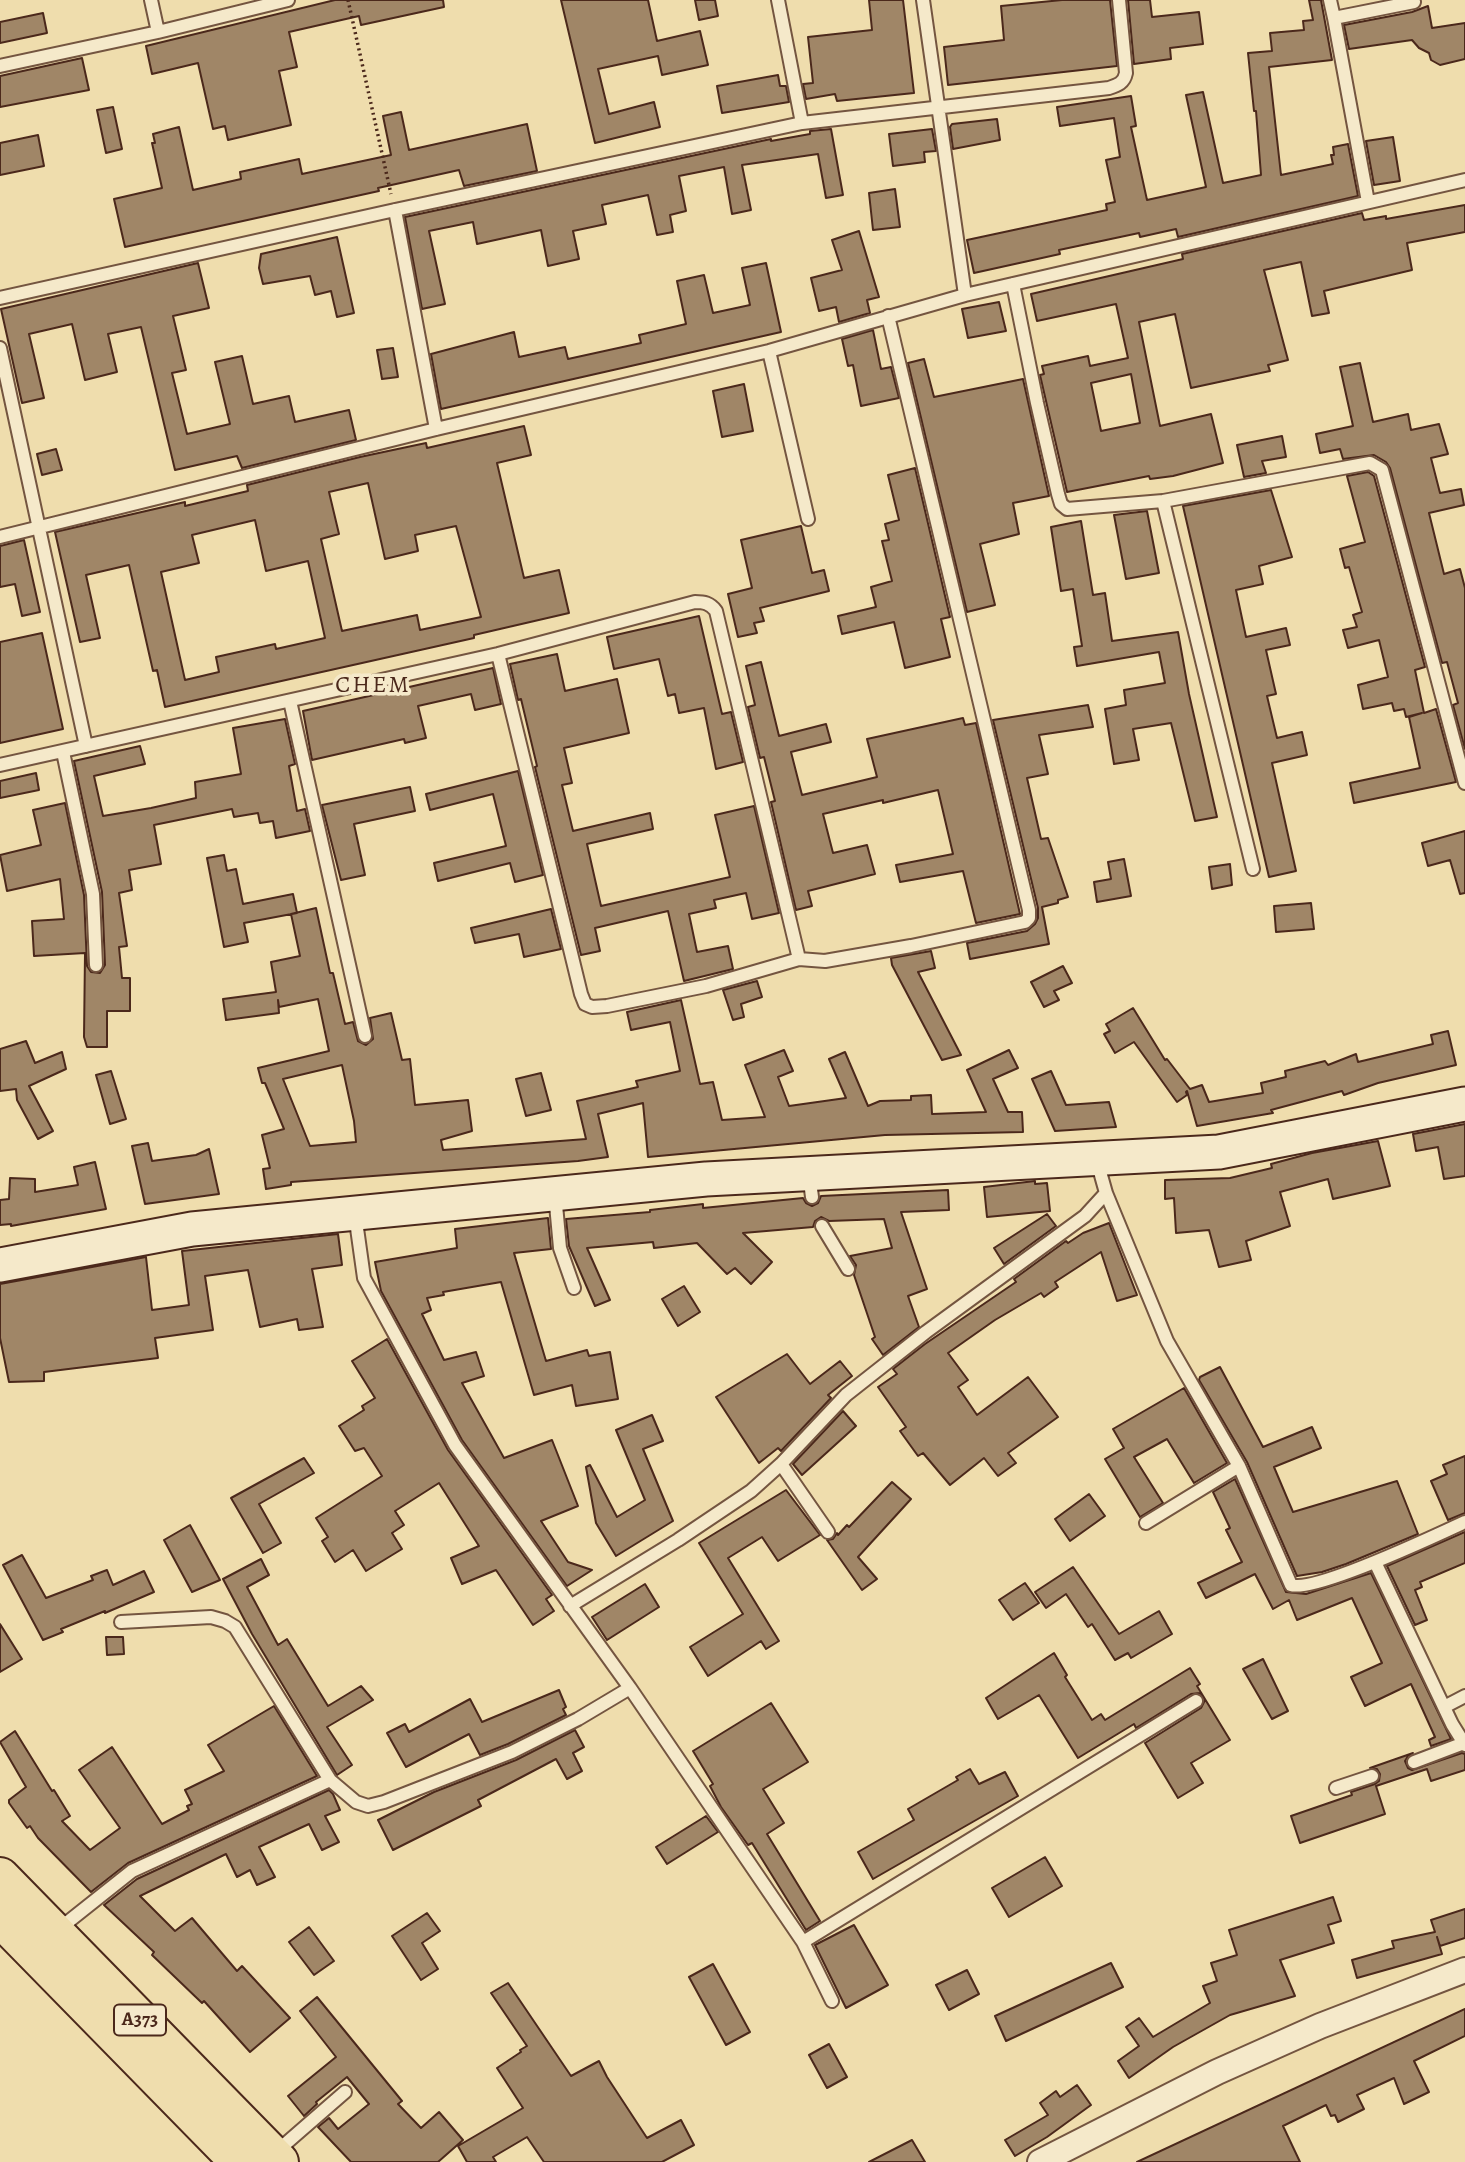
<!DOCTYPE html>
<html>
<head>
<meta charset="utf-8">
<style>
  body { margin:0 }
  canvas { display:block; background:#efddad }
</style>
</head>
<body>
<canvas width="1465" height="2162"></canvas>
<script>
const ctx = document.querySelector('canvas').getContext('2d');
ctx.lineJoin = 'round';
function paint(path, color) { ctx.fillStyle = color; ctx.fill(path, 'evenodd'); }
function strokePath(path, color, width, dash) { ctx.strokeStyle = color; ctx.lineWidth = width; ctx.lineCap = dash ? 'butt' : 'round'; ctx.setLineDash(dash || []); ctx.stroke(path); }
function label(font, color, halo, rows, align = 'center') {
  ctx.font = font + ' Alegreya,serif'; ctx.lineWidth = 7; ctx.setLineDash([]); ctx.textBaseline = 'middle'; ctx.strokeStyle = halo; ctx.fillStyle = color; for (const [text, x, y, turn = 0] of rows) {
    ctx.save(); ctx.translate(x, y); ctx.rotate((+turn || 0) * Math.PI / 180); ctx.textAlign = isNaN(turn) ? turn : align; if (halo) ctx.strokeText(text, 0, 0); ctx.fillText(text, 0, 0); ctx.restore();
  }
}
const building = new Path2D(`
  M335,0H443L444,7L361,25L359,16L289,32L297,67L279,71L291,125L228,140L225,126L213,129L198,63L152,74L146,46Z
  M561,0H648L657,41L700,31L708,65L662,75L658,56L598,69L609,114L654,102L660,127L595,143Z
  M695,0H715L718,16L699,20Z
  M869,0H903L914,93L837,101L835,94L806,99L803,84L813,83L808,37L872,30Z
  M1062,0H1110L1117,66L948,85L944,47L1004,40L1001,6Z
  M1128,0H1150L1152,17L1199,12L1203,44L1170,48L1171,59L1134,64Z
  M1309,0H1321L1332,60L1269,67L1281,175L1333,164L1331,155H1334L1333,147L1348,144L1358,196L1178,237L1176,229L1140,237L1139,233L1059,250L1060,254L974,273L967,240L1107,210L1106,204L1115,202L1106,160L1120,157L1114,118L1060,126L1057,107L1131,96L1136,126L1131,127L1147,200L1206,187L1186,95L1203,92L1223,183L1261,175L1256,111H1254L1248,53L1272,51L1270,33L1304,30L1303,21L1313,20Z
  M1428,6L1432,28L1465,23V59L1440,65L1431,60L1429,53L1419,48L1412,40L1349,49L1344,25L1412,12Z
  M43,13L47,33L0,43V22Z
  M82,58L89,90L0,107V76Z
  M778,75L780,86H786L789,102L722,113L717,86Z
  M113,107L122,149L106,153L97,110Z
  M401,112L409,150L527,124L537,171L464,186L459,170L378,188L379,191L125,247L114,199L162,188L152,143H155L153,134L179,127L193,190L241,179L240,172L299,159L302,174L391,155L383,116Z
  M997,119L1000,140L953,149L950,127L952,124Z
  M831,129L843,195L826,198L818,154L742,165L751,210L732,214L724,167L679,176L686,211L670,215L673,232L657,235L648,195L602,205L606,224L573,231L579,259L548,266L541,230L477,244L473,222L429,231L445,304L422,309L405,217L752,143L771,139V141L810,134V131Z
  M932,129L936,151L924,152L925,162L893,166L889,134Z
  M38,135L44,166L0,175V143Z
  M1393,137L1400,181L1374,185L1366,141Z
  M895,189L900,227L873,230L869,193Z
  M1465,205V232L1407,243L1412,270L1324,291L1329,313L1312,316L1301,262L1264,270L1288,360L1268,365L1270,371L1191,388L1175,314L1139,322L1160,426L1211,414L1223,463L1173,476L1150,479L1149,476L1067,492L1040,375L1044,374L1042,366L1088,356L1090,366L1128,358L1116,304L1037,321L1031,294L1183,259L1182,254L1362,213L1364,220L1386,216V219ZM1131,374L1140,423L1101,431L1091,383Z
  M859,231L879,297L867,300L870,313L839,322L836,307L819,311L811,278L842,270L832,240Z
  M337,237L354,313L337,317L331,291L315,295L310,276L263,284L259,268L261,254Z
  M198,263L209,308L173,316L186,370L172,373L187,434L230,424L215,362L242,356L253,404L289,396L295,422L349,410L356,440L242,468L237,456L175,470L141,327L108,334L117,372L85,380L72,324L29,334L44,398L22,403L1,309Z
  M766,263L781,332L441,409L431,354L514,332L519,357L565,347L568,359L641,343L639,335L686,324L677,281L704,275L713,313L750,305L742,268Z
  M999,302L1006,331L968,338L962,309Z
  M873,330L881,369L891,367L899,398L861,406L853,365L848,366L842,339Z
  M393,348L398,377L382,379L377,350Z
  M924,359L934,397L1023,379L1049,496L1013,503L1019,534L980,544L995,605L967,612L908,363Z
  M1360,363L1373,422L1408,414L1411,430L1439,424L1448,454L1431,458L1440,493L1461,489L1464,505L1429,513L1444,574L1460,569L1465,588V749L1453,705L1458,703L1447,662L1442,663L1390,468L1386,462L1374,455L1343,459L1340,449L1320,453L1316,434L1353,426L1340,367Z
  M744,384L753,431L722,437L713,391Z
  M524,426L531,455L497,463L524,578L559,570L569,613L474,635V638L165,707L157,670L153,671L129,565L86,575L100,638L80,642L55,532L185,502V506L248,491L247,485L360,457L426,443L427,448ZM368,483L385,559L418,551L415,535L456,526L481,617L420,630L417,615L342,631L321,539L339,534L329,492ZM255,520L266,571L308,561L325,638L276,649L275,644L216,657L219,672L185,680L161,572L199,563L192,535Z
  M1282,436L1286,457L1262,461L1266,473L1244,477L1237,445Z
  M56,449L62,470L42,475L37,454Z
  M915,468L950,617L941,619L950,657L905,668L894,622L842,634L838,616L876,607L871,587L892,581L882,541L889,540L885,524L899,520L888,475Z
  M1368,472L1374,476L1425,667L1415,670L1424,713L1436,709L1456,782L1354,803L1350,783L1420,768L1409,717L1422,713L1406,717L1404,709L1394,711L1392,703L1363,709L1358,685L1388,677L1379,640L1348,648L1343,630L1357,627L1353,615L1362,612L1349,567L1345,568L1340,549L1365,542L1347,476Z
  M1271,490L1292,557L1259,566L1263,584L1236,590L1246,637L1286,628L1290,645L1266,650L1276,694L1267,696L1277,738L1302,732L1307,755L1272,763L1296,871L1269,877L1183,506Z
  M1147,511L1159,573L1126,579L1114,515Z
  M1081,521L1093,595L1105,593L1112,641L1178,632L1189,694L1217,817L1195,821L1171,723L1133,729L1139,760L1114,764L1105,709L1126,705L1124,690L1165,683L1159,652L1077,666L1074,647L1082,646L1073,589L1061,591L1051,527Z
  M801,526L812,573L824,570L829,591L760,608L764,621L754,623L757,633L738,637L728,594L752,588L741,540Z
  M24,540L40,612L22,616L15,584L0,587V546Z
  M699,616L722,714L731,712L743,762L716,769L704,708L679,713L675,694L668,696L659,659L614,669L607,637Z
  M42,633L63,729L0,743V642Z
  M557,654L565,691L617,679L629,733L564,748L572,783L562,785L573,831L650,813L653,829L587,844L601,906L730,877L715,815L754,806L779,913L752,919L746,893L714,900L716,908L689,914L697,952L728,946L733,969L684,981L668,911L595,928L600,951L581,955L535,767L537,766L521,699L518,700L510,664Z
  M761,662L779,736L826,724L831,742L791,752L802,795L877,777L867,739L963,718L965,725L976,723L1020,914L976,923L963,871L900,882L896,865L953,854L938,790L883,803V800L823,814L833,853L867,845L875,874L808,891L812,906L796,910L771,802L775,801L764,757L760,758L748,707L755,705L746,666Z
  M493,668L501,704L475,710L471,694L418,706L426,738L405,743L404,739L312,760L303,711Z
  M1088,705L1093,727L1039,735L1048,774L1027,778L1041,839L1048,838L1068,897L1058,900V903L1042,907L1049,944L970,959L967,943L1027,931L1035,924L1038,918V908L993,720Z
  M285,719L295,764L289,766L297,811L305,809L310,831L276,838L273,821L260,823L258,813L234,817L232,809L154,825L161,864L129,870L132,890L119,893L127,946L119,947L122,978H130V1011H107V1047H87L84,1037L85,953L34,956L32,921L64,919L60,879L7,891L0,855L41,845L33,810L65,803L84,895L87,966L91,972L100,973L105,965L102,892L74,761L140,746L145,764L94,776L103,816L151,808L196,798L195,782L241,774L233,728Z
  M518,771L543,875L515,882L510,863L438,881L434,863L506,846L493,794L430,810L426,794Z
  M36,773L39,790L0,798V781Z
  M410,787L415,811L354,824L365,875L341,880L322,805Z
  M1465,831V893L1460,894L1450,860L1428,866L1422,843Z
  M224,855L227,871L236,869L243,904L293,894L297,913L244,923L248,942L224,947L207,858Z
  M1124,859L1131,896L1097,902L1094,882L1111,879L1108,862Z
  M1230,864L1232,885L1212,889L1209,867Z
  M1311,903L1314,929L1276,932L1274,906Z
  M316,908L330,973H333L345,1024L353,1022L358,1041L366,1045L373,1039L370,1018L391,1013L402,1060L410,1059L415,1105L468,1100L472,1131L441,1140L443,1150L586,1139L577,1101L638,1087L636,1081L680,1071L670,1022L631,1030L627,1012L681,1000L700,1084L713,1082L722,1120L765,1117L745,1065L784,1050L793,1071L778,1077L789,1106L846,1098L829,1059L845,1052L868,1106L880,1101L911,1100V1096L931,1095L932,1114L986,1112L967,1070L1009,1050L1018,1068L993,1079L1008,1112H1022L1023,1132L885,1135L648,1157L643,1103L598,1114L608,1157L578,1161L291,1182V1185L266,1189L263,1169L270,1168L262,1135L284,1129L265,1083H262L258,1068L329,1051L318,999L279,1007L278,1000L279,1013L226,1020L223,999L276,992L271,962L300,956L291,914ZM342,1065L354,1121L356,1142L310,1146L283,1079Z
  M551,909L561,949L524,957L519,934L475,943L471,928Z
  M931,951L935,968L918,972L961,1055L942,1060L892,965L891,958Z
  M1063,966L1072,983L1054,991L1059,1000L1044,1007L1031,982Z
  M757,981L762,997L741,1004L744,1017L733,1020L723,990Z
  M1133,1008L1165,1060L1167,1059L1190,1089L1202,1085L1209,1102L1263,1093L1261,1083L1286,1077L1285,1071L1325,1061L1328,1065L1356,1054L1358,1062L1433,1044L1431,1035L1448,1031L1456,1065L1378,1083L1344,1095L1342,1091L1271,1110L1273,1113L1197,1126L1187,1091L1186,1092L1187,1095L1177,1102L1134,1042L1115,1053L1104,1034L1110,1031L1106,1024Z
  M26,1041L35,1063L62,1052L66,1069L29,1086L53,1131L38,1139L17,1100L16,1089L0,1091V1049Z
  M111,1071L126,1119L110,1124L96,1075Z
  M1051,1071L1066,1105L1109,1102L1116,1127L1055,1131L1032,1079Z
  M541,1073L551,1110L526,1116L516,1079Z
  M1465,1124V1176L1444,1179L1438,1147L1416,1151L1413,1134Z
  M1378,1141L1390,1186L1333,1199L1328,1179L1280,1192L1290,1226L1246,1241L1251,1260L1219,1267L1209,1230L1176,1233L1174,1198L1165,1199V1180L1230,1178L1272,1168L1271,1164L1312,1153Z
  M148,1143L152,1161L196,1155L209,1149L219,1194L145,1204L132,1146Z
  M95,1162L106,1209L11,1226V1224L0,1225V1200L9,1199L10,1178L35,1179V1192L78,1185L74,1167Z
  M1035,1181V1184L1047,1183L1050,1211L987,1217L984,1187Z
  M948,1190L949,1210L901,1212L927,1289L908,1296L919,1327L883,1355L872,1339L875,1337L854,1275L856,1265L850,1256L892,1248L884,1219L829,1221L821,1217L815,1221L813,1227L743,1233L772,1262L751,1284L735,1268L727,1274L697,1243L654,1248L653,1242L587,1248L610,1300L595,1306L569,1246L566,1219L650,1212V1210L703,1204V1208L803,1198L806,1203L812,1206L818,1203L821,1196Z
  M1047,1214L1056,1226L1004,1264L994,1248Z
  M548,1218L551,1249L514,1253L546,1361L587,1350L589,1356L610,1352L618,1399L576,1406L572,1385L534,1395L501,1282L443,1292L444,1295L427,1298L431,1310L422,1314L444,1360L476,1352L484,1376L462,1383L504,1458L552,1440L578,1506L541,1521L568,1562L592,1570L567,1586L462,1440L381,1291L375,1262L457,1248L455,1229Z
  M1109,1223L1137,1295L1117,1301L1101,1252L1055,1282L1058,1287L1044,1297L1041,1293L995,1320L948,1353L968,1380L958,1387L977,1415L1028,1377L1058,1417L1008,1453L1016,1463L998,1476L984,1458L950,1485L923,1453L918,1456L900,1431L906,1427L878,1387L897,1374L893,1369L925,1344L1016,1282L1014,1279L1066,1241L1068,1243L1083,1233Z
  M338,1234L342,1265L312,1269L323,1327L299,1330L297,1319L260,1327L248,1270L205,1276L213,1330L155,1338L158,1358L44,1372V1381L9,1382L0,1338V1284L146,1257L152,1310L189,1305L182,1251Z
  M684,1286L700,1312L678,1326L662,1299Z
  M387,1339L448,1450L552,1595L546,1599L554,1611L533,1625L496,1570L462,1584L451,1558L479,1546L439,1483L395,1511L404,1525L392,1533L402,1549L366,1571L353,1550L335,1562L322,1541L328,1537L316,1518L382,1476L364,1448L355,1451L339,1426L364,1410L362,1406L375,1398L352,1361Z
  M787,1354L810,1384L840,1361L852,1376L828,1395L831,1398L781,1451L778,1448L759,1463L716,1397Z
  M1220,1367L1263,1447L1312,1427L1321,1448L1274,1467L1293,1512L1397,1481L1418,1534L1346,1564L1322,1572L1297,1576L1247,1462L1199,1380L1200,1377Z
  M1184,1388L1227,1463L1194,1483L1167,1439L1134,1457L1163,1503L1140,1517L1105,1459L1124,1448L1113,1429Z
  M843,1411L856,1426L802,1475L793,1464Z
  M652,1415L663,1441L643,1449L673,1521L616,1556L596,1523L586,1467L590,1465L617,1517L645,1500L616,1430Z
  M1465,1456V1513L1448,1520L1431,1481L1447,1474L1443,1465Z
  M304,1458L314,1473L259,1504L281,1543L263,1553L231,1498Z
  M1235,1479L1286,1592L1306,1594L1371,1573L1451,1739L1431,1746L1429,1740L1435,1737L1411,1684L1365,1706L1351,1677L1382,1663L1352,1598L1297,1620L1289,1600L1273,1609L1255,1574L1206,1598L1198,1583L1242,1562L1226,1530L1230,1528L1213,1492Z
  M892,1482L911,1499L858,1557L877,1579L862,1590L827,1540L833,1539L837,1533L838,1535L847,1525L849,1527Z
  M786,1490L820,1535L778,1561L762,1537L728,1558L779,1641L766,1649L761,1641L708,1676L690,1647L743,1614L699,1543Z
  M1089,1494L1105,1516L1070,1541L1055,1519Z
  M190,1525L220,1580L192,1592L164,1540Z
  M1465,1532V1563L1420,1582L1422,1587L1415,1590L1427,1620L1415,1625L1387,1566Z
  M22,1555L46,1598L93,1580L91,1576L107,1570L113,1585L144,1571L154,1592L105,1613V1611L61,1629L63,1632L43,1640L3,1565Z
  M261,1559L269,1575L247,1587L278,1645L287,1639L328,1706L361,1686L373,1700L327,1727L352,1765L337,1775L252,1634L223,1579Z
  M1073,1567L1119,1634L1159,1611L1172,1634L1131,1658L1128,1653L1115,1660L1092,1624L1088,1627L1066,1594L1046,1608L1035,1592Z
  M1025,1583L1039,1603L1013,1620L999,1600Z
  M645,1584L659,1607L607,1640L592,1617Z
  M0,1624L22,1659L0,1672Z
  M106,1637H123L124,1654L107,1655Z
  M1054,1653L1067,1675L1065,1677L1092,1720L1101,1714L1105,1720L1190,1668L1200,1684L1197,1686L1230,1740L1191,1763L1203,1783L1178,1798L1145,1743L1201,1708L1205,1700L1200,1693L1191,1694L1136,1728L1134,1724L1078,1758L1039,1695L998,1719L986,1698Z
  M1263,1659L1288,1711L1272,1719L1243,1669Z
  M559,1690L566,1707L563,1709L566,1715L508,1744L480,1755L469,1734L406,1767L387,1733L405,1724L409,1732L470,1699L482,1722Z
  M771,1703L808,1762L763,1789L784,1823L767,1834L820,1921L806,1930L752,1843L748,1845L721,1807L710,1786L713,1784L693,1751Z
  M274,1706L317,1776L128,1863L91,1892L38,1838L30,1826L27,1828L9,1803V1800L26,1787L0,1742L15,1731L52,1791L54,1790L70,1816L62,1821L90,1850L120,1828L79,1770L112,1747L162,1824L189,1810L187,1806L192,1804L185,1790L224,1771L208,1745Z
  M575,1730L584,1747L573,1753L582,1771L567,1779L556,1759L478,1800L481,1806L393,1850L378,1820L434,1792L516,1760Z
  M1413,1753L1408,1756L1405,1761L1408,1768L1412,1770L1462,1753L1465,1754V1770L1431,1781L1427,1769L1376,1786L1385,1814L1300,1843L1291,1816L1352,1795L1351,1792L1375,1784L1379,1781L1380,1774L1377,1769L1370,1768Z
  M970,1769L979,1784L1005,1772L1018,1796L873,1879L858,1852L914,1820L908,1809L958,1780L956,1777Z
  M329,1790L333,1794L340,1810L325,1816L339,1842L322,1850L309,1824L259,1847L275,1877L257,1885L250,1870L237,1877L226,1854L140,1896L175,1931L192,1918L237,1971L242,1966L290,2018L250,2052L204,2001L202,2003L152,1955L154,1952L104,1905L137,1879Z
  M706,1816L718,1832L667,1864L656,1847Z
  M1045,1857L1062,1886L1009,1917L992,1888Z
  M1333,1897L1341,1921L1328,1925L1334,1943L1280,1960L1295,1996L1230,2015L1173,2047L1129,2078L1118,2061L1139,2046L1126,2027L1139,2018L1153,2037L1210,2003L1203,1986L1217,1981L1211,1963L1237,1955L1229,1930Z
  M1465,1909V1938L1440,1946L1437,1937L1442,1954L1357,1978L1352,1960L1394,1948L1392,1941L1435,1932L1431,1920Z
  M427,1913L440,1931L422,1943L438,1969L421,1980L392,1936Z
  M854,1925L888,1985L846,2008L815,1945Z
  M309,1927L334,1961L314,1975L289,1942Z
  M1111,1963L1123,1987L1006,2041L995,2016Z
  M713,1964L750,2032L726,2045L689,1977Z
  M967,1970L979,1994L949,2010L936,1985Z
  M508,1983L571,2076L599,2061L607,2077L647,2138L681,2120L694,2145L662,2162H544L527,2137L493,2157L496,2162H467L458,2146L523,2108L497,2068L521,2052L520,2050L527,2046L491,1993Z
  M317,1997L402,2101L398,2104L421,2128L439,2112L463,2140L438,2162H351L318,2127L329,2118L338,2129L369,2104L347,2077L316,2102L317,2104L304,2116L288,2096L336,2057L300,2011Z
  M1465,2009V2036L1414,2061L1429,2092L1404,2104L1394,2078L1357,2095L1364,2109L1338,2122L1335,2115L1331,2116L1326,2105L1283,2126L1300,2162H1137Z
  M829,2044L847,2077L827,2088L809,2055Z
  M1077,2085L1091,2105L1047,2137L1015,2156L1005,2140L1048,2115L1040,2103L1056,2091L1060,2097Z
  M912,2140L925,2162H869Z`);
const path = new Path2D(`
  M348,0L391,194`);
const lane = new Path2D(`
  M151,0L158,32
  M778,0L802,123
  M923,0L965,295
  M1330,0L1334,18
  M0,66L158,32L288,0
  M1368,202L1334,18L1414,2
  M395,210L436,429
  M1013,284L1037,403L1058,494L1061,504L1067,509L1163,501L1370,463L1382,470L1465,783
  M0,298L395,210L802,123L1109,88C1118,85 1124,83 1126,73L1119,0
  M0,348L86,746
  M769,351L808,519
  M1163,501L1253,869
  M0,537L436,429L769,351L965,295L1465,180
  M498,654L581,994L585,1004L592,1007L607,1006L706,986L799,959L825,961L911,946L1025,922L1029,918V910L888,316
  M290,701L365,1036
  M63,752L93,894L96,965
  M0,765L498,654L695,602C704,602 710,603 716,611L799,959
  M1097,1161L1106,1193L1167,1341L1239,1466L1291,1585C1314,1593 1437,1535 1465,1522
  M809,1174L812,1197
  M555,1194L560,1248L574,1288
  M355,1214L364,1278L455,1445L630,1688L803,1942L1196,1701
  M822,1226L848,1269
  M781,1464L828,1532
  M1146,1523L1239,1466
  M1375,1562L1452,1724L1465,1745
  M570,1606L678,1540L751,1491L781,1464L846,1395L926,1332L1085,1216L1106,1193
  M121,1622L211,1617L225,1621L235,1627L330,1780L356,1802L368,1806L384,1802L512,1752L578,1719L630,1688
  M1444,1707L1465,1696
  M1414,1762L1464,1743
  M1336,1788L1372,1776
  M59,1929L132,1871L330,1780
  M803,1942L832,2001
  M276,2152L345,2092`);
const street = new Path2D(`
  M1040,2162L1217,2072L1320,2026L1465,1970`);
const secondary = new Path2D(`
  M0,1265L192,1229L706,1179L1219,1152L1465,1104`);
const highway = new Path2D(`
  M0,1877L279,2162
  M0,1917L240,2162`);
const shields = [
  [140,2020,52]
];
const shieldNames = [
  ["A373",140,2020]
];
const quarterNames = [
  ["CHEM",373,686]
];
paint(building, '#a08667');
strokePath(building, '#4b281b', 2);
strokePath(lane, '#745540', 16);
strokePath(street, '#745540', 28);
strokePath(secondary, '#4b281b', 37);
strokePath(highway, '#4b281b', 42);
strokePath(path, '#4b281b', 3.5, [2, 3.5]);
strokePath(lane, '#f5e9ca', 12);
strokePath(street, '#f5e9ca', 24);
strokePath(secondary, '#f5e9ca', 33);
strokePath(highway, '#efddad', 38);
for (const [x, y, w] of shields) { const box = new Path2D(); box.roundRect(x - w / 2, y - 15.5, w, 31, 5); ctx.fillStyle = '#f5e9ca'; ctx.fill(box); strokePath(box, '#4b281b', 2); }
label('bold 19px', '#4b281b', null, shieldNames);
ctx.letterSpacing = '2px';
label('24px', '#4b281b', '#f5e9ca', quarterNames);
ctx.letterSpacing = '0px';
</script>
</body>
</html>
